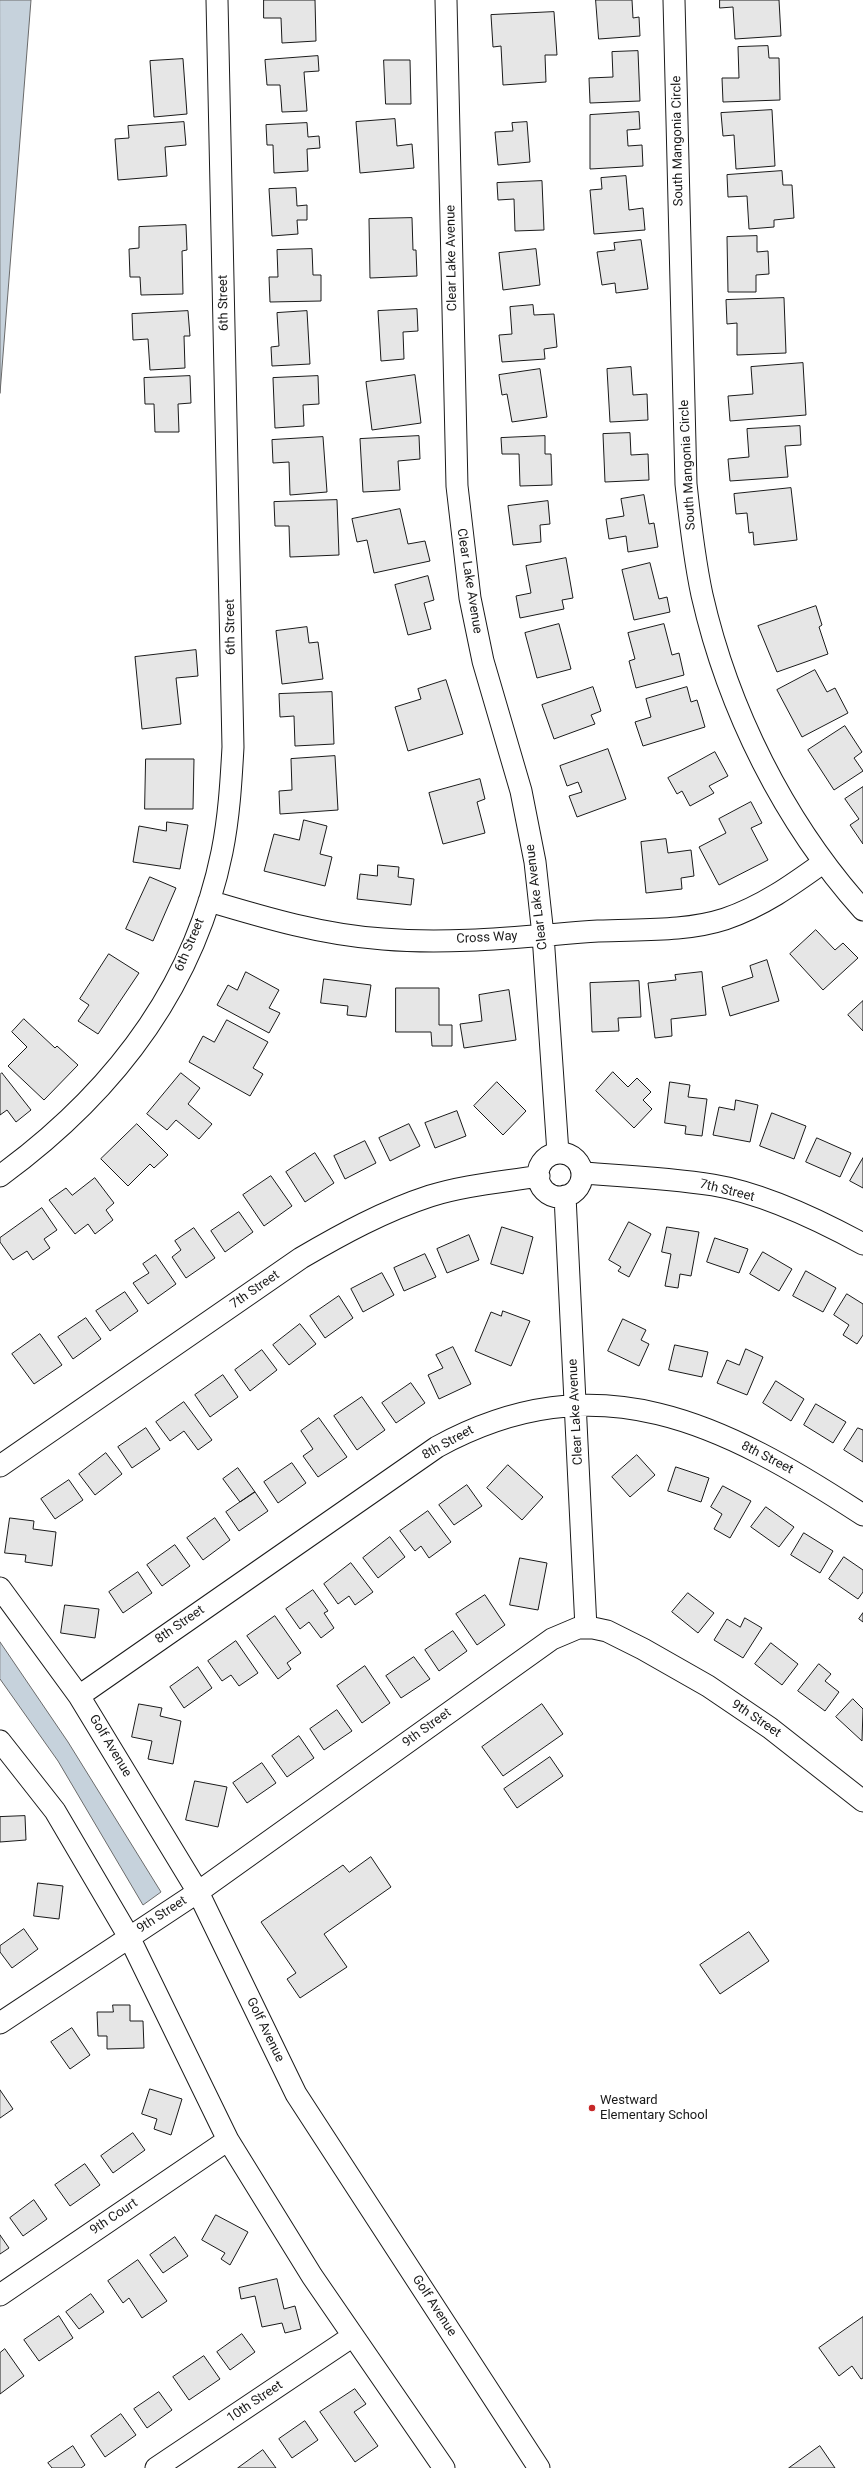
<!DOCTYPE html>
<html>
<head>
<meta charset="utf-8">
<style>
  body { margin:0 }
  canvas { display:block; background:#fff }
</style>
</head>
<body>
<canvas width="863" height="2468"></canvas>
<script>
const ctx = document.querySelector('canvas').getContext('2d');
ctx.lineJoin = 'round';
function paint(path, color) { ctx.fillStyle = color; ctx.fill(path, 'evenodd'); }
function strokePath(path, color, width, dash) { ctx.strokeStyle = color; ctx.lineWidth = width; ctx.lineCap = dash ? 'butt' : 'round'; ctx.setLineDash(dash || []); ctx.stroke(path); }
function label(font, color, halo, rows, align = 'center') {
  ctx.font = font + ' Roboto,sans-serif'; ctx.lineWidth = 3; ctx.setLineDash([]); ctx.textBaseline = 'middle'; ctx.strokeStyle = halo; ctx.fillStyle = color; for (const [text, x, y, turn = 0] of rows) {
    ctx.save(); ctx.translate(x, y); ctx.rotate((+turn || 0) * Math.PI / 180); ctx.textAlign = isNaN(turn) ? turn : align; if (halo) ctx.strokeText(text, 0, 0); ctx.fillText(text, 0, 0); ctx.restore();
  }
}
const water = new Path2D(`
  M0,0H31L0,393Z
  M0,1642L68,1742L161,1892L143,1905L58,1761L0,1679Z`);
const building = new Path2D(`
  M264,0H315L316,41L282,43L281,18H264Z
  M596,0H632L633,18L639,17L640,36L599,39Z
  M720,0H779L781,36L735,39L733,7L720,8Z
  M554,12L557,55H545L546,82L503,85L501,46L493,47L491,15Z
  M768,46L769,58H779L780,100L723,102L722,78H739L738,47Z
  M638,51L640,101L590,103L589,78L613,77L612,52Z
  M318,56L319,71L304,72L307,111L282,112L280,85H267L265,60Z
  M183,59L187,114L154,117L150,61Z
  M384,60H410L411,104H386Z
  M772,110L775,166L736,169L734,135L723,136L721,113Z
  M639,112L640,129L627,130L628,146L642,145L643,166L590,169V115Z
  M395,119L397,146L412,144L414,168L360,173L356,122Z
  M184,122L186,145L165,147L167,176L118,180L115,139L129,138L128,126Z
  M527,122L530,162L498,165L495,132L513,131L512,123Z
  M307,123L308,137L319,136L320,148L307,149L308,171L274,173L273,145H267L266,125Z
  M782,171L783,185H792L794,218L774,220V227L749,229L747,196L728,197L727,175Z
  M626,176L629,210L643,208L645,230L594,234L590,190L602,189L601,178Z
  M542,181L544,230L515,231L514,199L498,200L497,183Z
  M296,188L297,206L307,205V220H297L298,234L272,236L269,189Z
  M412,218L413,250H416L417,276L370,278L369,219Z
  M186,225L187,250L182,251L183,294L141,295L140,277H130L129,249L139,248V227Z
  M757,236V252L768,251L769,274L756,275V292H728L727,237Z
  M641,240L648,289L616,293L615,283L602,285L597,252L615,250L614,243Z
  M312,249L313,275H321V301L270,302L269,277H278L277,250Z
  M536,249L540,285L503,290L499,253Z
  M784,298L786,353L737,355V323L727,324L726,300Z
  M533,305L534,315L554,314L557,347L544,349L545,359L502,362L499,335L512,334L510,307Z
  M417,309L418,331L403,332L404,359L381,361L378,311Z
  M188,311L190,336H184L185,368L150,370L148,339L133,340L132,314Z
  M307,311L310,364L272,366L271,347L279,346L277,313Z
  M803,363L806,415L730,421L728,396L753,394L751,367Z
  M631,367L633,395L647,394L648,420L610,422L607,369Z
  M540,369L547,417L512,422L507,394L502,395L499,375Z
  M415,375L421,423L372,430L366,382Z
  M190,376L191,403L178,404L179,432H155L154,404H145L144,378Z
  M318,376L319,404L303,405L304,426L275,428L273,378Z
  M800,426L801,445L785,446L788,477L730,481L728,459L749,457L747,429Z
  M630,433L631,455L648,454L649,480L605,482L603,434Z
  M419,436L420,459L398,461L400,490L363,492L360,439Z
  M545,436V454H551L552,485L520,486L519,454H502L501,438Z
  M323,437L327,492L290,495L289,462L273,463L272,440Z
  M791,488L797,540L754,545L753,532L749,533L747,513L736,514L734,494Z
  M644,495L649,524L654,523L658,547L628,552L626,536L609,539L606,519L624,516L621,499Z
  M337,500L339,555L290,557L289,526H275L274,502Z
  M548,501L550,524L540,525L541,542L513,545L508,506Z
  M400,509L408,544L425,541L430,561L374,573L367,540L357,542L352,519Z
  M566,558L573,598L562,600L564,609L520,618L516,596L531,593L526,566Z
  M650,563L659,599L667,597L670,612L634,620L622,570Z
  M428,576L434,600L424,603L431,629L408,635L395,585Z
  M816,606L822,625L819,627L828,654L777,672L758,626Z
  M559,624L571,669L537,678L525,633Z
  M664,624L672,655L679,653L684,675L636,688L629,661L635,659L628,633Z
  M307,627L309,643L318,642L323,679L282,684L276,631Z
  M196,650L198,676L176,678L181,724L142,729L135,657Z
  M815,670L827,692L835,688L848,713L802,737L777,690Z
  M446,680L463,734L408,751L395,707L421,699L418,689Z
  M593,687L601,711L591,715L595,724L554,739L542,705Z
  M687,687L691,702L697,700L705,727L643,746L635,722L651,717L646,699Z
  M332,692L334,744L295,746L294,716L280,717L279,694Z
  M845,726L862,752L854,758L863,771L834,790L808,750Z
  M608,749L626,799L577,817L569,796L582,792L578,782L567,786L560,766Z
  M715,752L728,776L709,786L714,793L690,806L682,791L677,794L668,778Z
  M335,756L338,810L280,814L279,791L292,790L291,759Z
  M146,759H194L193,809H145Z
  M480,779L485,799L477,802L485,833L443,844L429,793Z
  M863,787V844L850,825L859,819L845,799Z
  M751,802L762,823L751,828L768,860L719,885L699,847L726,833L719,819Z
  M304,820L327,826L320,854L332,857L325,886L264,871L274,834L299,840Z
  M167,822L188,825L180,869L133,862L139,826L166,831Z
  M666,839L668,853L691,850L694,876L681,878L682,889L646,893L641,842Z
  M378,865L399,867L398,877L414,879L411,905L357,899L360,874L377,876Z
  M150,877L176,888L153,941L126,929Z
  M816,930L835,950L843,943L858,958L823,990L790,954Z
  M109,954L139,973L98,1034L78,1021L89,1005L80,999Z
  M767,960L779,1001L730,1016L722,987L753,977L750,966Z
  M246,972L279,990L269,1008L280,1013L269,1033L217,1005L228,985L237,990Z
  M702,972L706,1015L671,1019L672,1036L655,1038L648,983L676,980L675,975Z
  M324,979L371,985L366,1017L347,1015L348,1006L321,1003Z
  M639,981L641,1017L618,1018L619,1031L592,1032L590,983Z
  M396,988H439V1025H452V1046H432L431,1032H396Z
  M509,990L516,1040L464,1048L460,1024L482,1021L479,995Z
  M863,1001V1031L848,1015Z
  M24,1019L55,1048L57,1046L78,1065L44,1100L8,1066L27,1047L12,1032Z
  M227,1020L268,1042L253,1068L263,1074L250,1096L189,1062L203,1036L214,1042Z
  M613,1072L628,1087L637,1078L651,1092L643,1100L652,1109L634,1128L596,1091Z
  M2,1073L31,1110L16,1122L7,1110L0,1115V1075Z
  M181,1073L200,1088L188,1104L212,1124L199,1139L176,1120L167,1130L147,1114Z
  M497,1082L526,1111L503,1135L474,1106Z
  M670,1082L690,1085L688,1097L707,1099L702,1136L685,1134L686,1126L665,1123Z
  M736,1100L758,1105L750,1142L713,1135L719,1107L734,1110Z
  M457,1111L466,1136L435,1148L425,1123Z
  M772,1113L806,1126L794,1159L760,1146Z
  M137,1124L168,1155L154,1168L150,1164L128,1186L101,1159Z
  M409,1124L420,1146L390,1161L379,1138Z
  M817,1138L851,1153L840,1177L806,1162Z
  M365,1141L376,1163L345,1179L334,1156Z
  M315,1153L334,1183L305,1202L286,1172Z
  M863,1158V1188L850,1181Z
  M271,1176L292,1206L264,1226L243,1195Z
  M95,1178L114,1203L106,1210L113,1220L95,1234L88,1224L75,1234L49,1200L66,1188L72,1195Z
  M42,1208L57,1230L44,1239L50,1248L33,1260L27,1251L13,1260L0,1242V1238Z
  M239,1212L253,1232L225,1252L211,1231Z
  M629,1222L651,1234L629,1277L618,1271L621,1267L609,1260Z
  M502,1227L533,1237L523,1274L491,1264Z
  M667,1227L699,1232L691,1276L680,1274L678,1288L665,1286L671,1254L662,1252Z
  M194,1228L215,1258L186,1278L172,1257L181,1250L175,1241Z
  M469,1235L479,1260L447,1273L437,1249Z
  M715,1238L748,1249L739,1273L707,1262Z
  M763,1252L792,1269L779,1291L750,1274Z
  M425,1254L436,1277L404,1291L394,1268Z
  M156,1255L176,1284L148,1304L133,1283L149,1273L143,1264Z
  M806,1271L836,1288L823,1312L793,1296Z
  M382,1273L394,1295L363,1312L351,1289Z
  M125,1292L138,1311L110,1331L96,1311Z
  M847,1294L863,1304V1335L857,1344L843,1335L849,1325L834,1315Z
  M339,1296L353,1318L325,1338L310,1316Z
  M503,1311L530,1321L511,1366L475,1351L491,1312L501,1316Z
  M86,1318L101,1339L73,1359L58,1337Z
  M623,1319L646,1330L641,1340L649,1344L639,1366L608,1351Z
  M300,1324L316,1344L289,1365L273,1345Z
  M40,1334L62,1365L34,1384L12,1354Z
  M675,1345L708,1352L702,1377L669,1370Z
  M453,1347L471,1384L439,1399L428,1375L443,1368L436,1355Z
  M746,1349L763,1357L747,1395L717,1383L727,1360L739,1365Z
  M262,1350L277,1370L250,1391L235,1370Z
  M223,1375L238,1397L210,1417L195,1395Z
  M776,1381L804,1399L791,1421L763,1403Z
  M411,1383L425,1403L396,1423L382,1403Z
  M362,1397L385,1430L357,1450L334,1416Z
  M184,1402L212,1440L198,1450L184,1431L170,1441L156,1422Z
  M816,1404L846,1422L833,1443L804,1425Z
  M319,1418L347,1457L318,1477L303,1456L313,1449L301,1431Z
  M146,1428L160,1449L132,1468L118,1447Z
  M858,1428L863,1430V1462L844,1450Z
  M106,1453L122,1474L95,1495L79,1474Z
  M637,1455L655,1475L630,1497L612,1477Z
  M292,1463L306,1483L278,1503L264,1482Z
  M508,1465L543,1497L522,1520L487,1488Z
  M676,1467L709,1478L701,1502L668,1491Z
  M238,1468L255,1492L240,1502L223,1479Z
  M69,1480L83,1500L55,1519L41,1499Z
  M467,1485L482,1506L454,1525L439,1505Z
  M723,1486L751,1501L730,1538L714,1529L722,1514L711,1507Z
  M255,1492L268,1511L239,1531L226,1512Z
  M766,1507L794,1527L779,1547L751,1527Z
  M428,1511L451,1542L429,1558L421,1546L415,1551L400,1531Z
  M10,1518L34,1521L33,1529L56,1532L52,1566L25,1562L26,1555L5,1553Z
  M215,1518L230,1540L203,1560L187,1538Z
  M804,1533L833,1551L820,1573L791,1555Z
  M390,1537L405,1557L378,1578L363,1558Z
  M175,1545L190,1566L162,1586L147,1565Z
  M844,1557L863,1570V1592L858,1599L829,1579Z
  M520,1558L547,1563L538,1610L510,1605Z
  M351,1563L373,1592L355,1605L349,1596L338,1604L324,1584Z
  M138,1572L152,1593L123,1613L109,1592Z
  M313,1590L328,1611L324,1613L334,1628L321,1638L309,1622L300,1629L286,1609Z
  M688,1593L714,1613L698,1633L672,1612Z
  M485,1595L505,1625L477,1645L456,1614Z
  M65,1605L99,1609L95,1638L61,1633Z
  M863,1613V1622L859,1619Z
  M275,1616L301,1653L287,1663L291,1669L278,1679L247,1636Z
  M745,1618L762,1628L743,1658L714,1640L727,1619L740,1627Z
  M453,1631L467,1651L439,1671L425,1650Z
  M236,1641L258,1673L239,1686L231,1675L222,1681L208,1661Z
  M771,1643L798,1664L782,1685L755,1664Z
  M414,1657L430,1679L401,1698L386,1676Z
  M819,1664L831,1674L825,1681L839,1692L825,1711L798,1691Z
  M365,1666L390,1703L362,1723L337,1686Z
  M198,1667L212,1688L184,1708L170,1687Z
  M853,1699L863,1709L862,1741L836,1717Z
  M139,1704L162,1708L160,1716L181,1721L173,1764L148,1759L152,1741L132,1737Z
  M542,1704L563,1734L503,1776L482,1747Z
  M337,1710L352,1731L324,1750L310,1729Z
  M299,1736L314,1758L287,1777L272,1756Z
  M550,1757L563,1776L517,1808L504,1789Z
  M262,1763L276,1783L247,1803L233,1783Z
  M195,1781L227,1787L218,1827L186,1820Z
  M25,1816L26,1840L0,1842V1817Z
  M371,1857L391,1887L324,1934L347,1967L300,1998L287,1979L296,1973L261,1922L343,1865L349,1872Z
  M38,1883L63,1886L59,1919L34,1916Z
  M24,1929L38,1949L12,1968L0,1952V1946Z
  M749,1932L769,1961L720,1994L700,1965Z
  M113,2005H130V2021H143L144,2048L107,2049V2036H98L97,2012H113Z
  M72,2028L90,2055L70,2069L51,2042Z
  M150,2089L182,2099L171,2135L154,2129L157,2119L142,2114Z
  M0,2090L13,2109L0,2118Z
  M133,2133L145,2150L113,2173L101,2156Z
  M85,2164L100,2185L70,2206L55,2185Z
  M34,2200L47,2219L23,2236L10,2218Z
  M216,2215L248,2232L230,2265L221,2259L225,2253L202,2240Z
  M0,2235L9,2248L0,2254Z
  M175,2237L188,2256L163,2273L150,2255Z
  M138,2260L167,2301L142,2318L129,2298L123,2303L108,2281Z
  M277,2279L284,2309L295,2306L301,2329L285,2333L282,2323L262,2327L255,2296L241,2299L239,2288Z
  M91,2294L104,2312L79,2329L66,2312Z
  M59,2316L73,2338L39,2361L24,2340Z
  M863,2317V2378L861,2379L852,2366L839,2376L819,2348Z
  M242,2334L255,2352L230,2370L217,2352Z
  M5,2349L24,2376L0,2394V2353Z
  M204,2356L220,2379L189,2400L173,2377Z
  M355,2389L366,2404L354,2412L378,2446L355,2462L320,2412Z
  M159,2392L172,2410L147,2428L134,2409Z
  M121,2414L136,2435L105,2457L91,2436Z
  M305,2421L318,2440L292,2458L279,2439Z
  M73,2446L85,2465L81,2468H52L48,2463Z
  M820,2446L835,2468H789Z
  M263,2450L276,2468H238Z`);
const minor = new Path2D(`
  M446,0L457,486L470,598L483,661L521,791L535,862L543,935L558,1153
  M674,0L686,484C690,521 694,558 702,595C728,709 784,822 863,910
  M209,901C266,918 323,935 383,939C454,945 527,936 598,931C639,929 685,932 725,919C763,906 792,885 824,862
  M538 1175a22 22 0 1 1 44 0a22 22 0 1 1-44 0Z
  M582,1173C626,1176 670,1178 713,1185C762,1193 819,1220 863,1244
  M0,1176C111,1095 194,989 222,852C229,817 231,783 233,747L217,0
  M565,1196L586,1628
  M0,1466L301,1258C342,1234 384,1211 430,1196C465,1185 503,1182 539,1176
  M0,1588L79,1696L198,1892L296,2094L539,2468
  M79,1696L437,1447C598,1359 724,1424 863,1515
  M0,1741L55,1811L129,1937L228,2140L312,2276L444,2468
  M0,2023L198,1892L552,1639L578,1628H593L607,1631L643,1649L708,1686L770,1728L863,1801
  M0,2295L228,2140
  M156,2468L353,2336`);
const markers = [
  [592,2108,4,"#c62828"]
];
const streetNames = [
  ["South Mangonia Circle",678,141,-91],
  ["Clear Lake Avenue",452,258,-91],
  ["6th Street",224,303,-91],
  ["South Mangonia Circle",688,465,-93],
  ["Clear Lake Avenue",469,581,81],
  ["6th Street",231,627,-91],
  ["Clear Lake Avenue",537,897,-97],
  ["Cross Way",487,938,-3],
  ["6th Street",190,945,-67],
  ["7th Street",727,1191,14],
  ["7th Street",255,1290,-35],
  ["Clear Lake Avenue",576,1412,-93],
  ["8th Street",448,1443,-29],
  ["8th Street",767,1458,27],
  ["8th Street",180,1625,-35],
  ["9th Street",756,1719,34],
  ["9th Street",427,1728,-36],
  ["Golf Avenue",110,1746,59],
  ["9th Street",162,1915,-33],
  ["Golf Avenue",265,2030,64],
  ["9th Court",114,2217,-34],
  ["Golf Avenue",434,2306,57],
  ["10th Street",255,2402,-34]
];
const poiNames = [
  ["Westward",600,2101],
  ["Elementary School",600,2116]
];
paint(water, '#c6d2dc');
strokePath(water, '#6a6a6a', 1);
paint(building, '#e6e6e6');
strokePath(building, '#1a1a1a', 1);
strokePath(minor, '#1a1a1a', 23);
strokePath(minor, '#fff', 21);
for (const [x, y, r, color] of markers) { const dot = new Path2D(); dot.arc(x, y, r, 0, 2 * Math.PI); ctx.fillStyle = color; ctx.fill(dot); strokePath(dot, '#fff', 1.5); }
label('13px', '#1a1a1a', '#fff', streetNames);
label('13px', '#1a1a1a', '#fff', poiNames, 'left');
</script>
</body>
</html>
